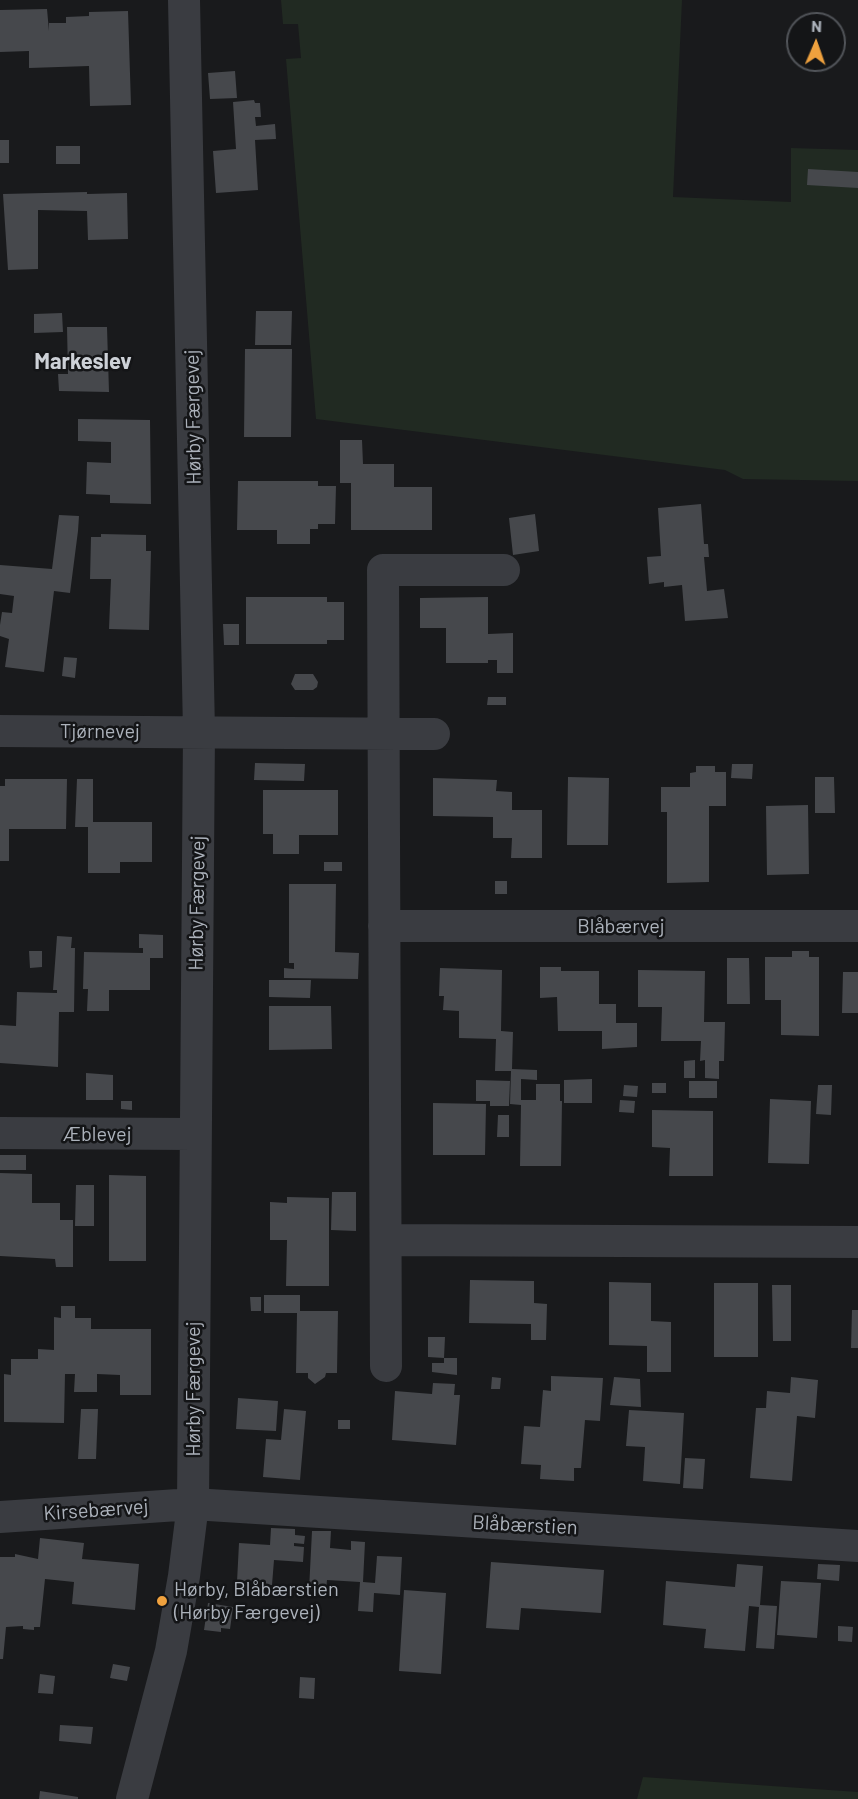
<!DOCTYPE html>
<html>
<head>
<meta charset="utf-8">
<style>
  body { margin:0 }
  #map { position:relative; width:858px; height:1799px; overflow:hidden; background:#191a1c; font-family:Barlow,sans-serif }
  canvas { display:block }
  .north { position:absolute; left:786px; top:12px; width:60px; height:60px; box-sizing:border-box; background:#141517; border:2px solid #515459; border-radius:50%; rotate:2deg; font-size:16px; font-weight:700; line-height:24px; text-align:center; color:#acb2bb }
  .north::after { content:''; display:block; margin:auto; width:21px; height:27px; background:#efa13e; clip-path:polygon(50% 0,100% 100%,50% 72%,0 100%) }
</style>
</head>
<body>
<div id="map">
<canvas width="858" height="1799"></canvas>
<div class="north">N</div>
</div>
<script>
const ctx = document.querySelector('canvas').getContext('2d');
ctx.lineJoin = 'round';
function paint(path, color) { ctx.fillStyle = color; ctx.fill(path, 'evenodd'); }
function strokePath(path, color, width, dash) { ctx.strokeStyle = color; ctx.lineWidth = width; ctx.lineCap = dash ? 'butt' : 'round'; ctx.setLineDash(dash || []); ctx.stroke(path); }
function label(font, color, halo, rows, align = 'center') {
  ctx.font = font + ' Barlow,sans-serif'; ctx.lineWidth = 5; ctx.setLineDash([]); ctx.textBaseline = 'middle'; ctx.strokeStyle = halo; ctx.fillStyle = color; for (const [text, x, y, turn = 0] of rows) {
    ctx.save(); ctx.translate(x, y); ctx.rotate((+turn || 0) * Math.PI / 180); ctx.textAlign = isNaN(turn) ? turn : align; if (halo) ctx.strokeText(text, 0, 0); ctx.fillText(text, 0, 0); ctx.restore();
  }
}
const green = new Path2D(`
  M281,0H682L673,197L791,202V148L858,150V481L743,479L725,470L316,419L286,59L301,58L298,24H283Z
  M643,1777L858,1792V1799H637Z`);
const building = new Path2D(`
  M47,9L49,31V23H66V17L89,16V12L128,11L131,105L90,106L89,66L29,68V51L0,52V10Z
  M235,71L237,98L210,99L208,73Z
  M254,100L255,103H260L261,117H255L256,126L275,124L276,139L255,140L258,190L216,193L213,151L236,149L233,102Z
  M0,140H9V163H0Z
  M56,146H80V164H56Z
  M808,169L858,172V188L807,185Z
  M87,192V194L127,193L128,239L88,240L87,211L38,210V269L8,270L3,194Z
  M256,311H292L291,345H255Z
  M62,313L63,332L34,333V314Z
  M67,327H107L109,392L59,391L58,374H68Z
  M245,349H292L291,437H244Z
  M78,419L150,420L151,504L110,503V495L86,494L87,462L111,463V442L78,441Z
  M340,440H362L363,464H394V487H432V530H351V483H340Z
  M238,481H318V486H336L335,524H318V529H310V544H277V530H237Z
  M701,504L704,544H708L709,557H704L707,591L724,589L728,618L685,621L682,585L664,587V582L649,584L647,557L661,556L658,508Z
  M535,514L539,551L513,555L509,518Z
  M59,515L79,516L78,531L70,593L54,591L44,672L5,667L9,639L0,636V625L2,612L12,613L14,596L0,594V565L52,569Z
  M101,534L146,535V551H151L149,630L109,629L111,579H90L91,537H101Z
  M246,597H327V602H344V640H327V644H246Z
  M488,597V634L513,633V673H497V660H488V663H446V628H420V598Z
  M223,624H239V645H224Z
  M64,657L77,658L75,678L62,676Z
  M295,674H313L318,682L317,687L313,690H295L291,684Z
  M488,697H506V705H487Z
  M255,763L305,764L304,781L254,780Z
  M732,764H753L752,779L731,778Z
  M696,766H715V772H726V806H709V882L667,883V812H661V787H690V773L696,772Z
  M568,777L609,778L608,845H567Z
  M815,777H834L835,813H815Z
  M433,778L497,780L496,791L512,792V810H542V858H511L512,838H493V817L433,816Z
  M5,779H67L66,829H9V861H0V786H5Z
  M77,779H93V822H152V862H120V873H88V827H75Z
  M263,790H338V835H299V854H273V834H263Z
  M808,805L809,874L767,875L766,806Z
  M324,862H342V871H324Z
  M495,881H507V894H495Z
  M289,884H336L335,952L359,953L358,979L284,978V968L294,969V963H289Z
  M139,934L163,935V958H150V990H109V1011H87L88,989H83L84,952L143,953V948H139Z
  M57,936L72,937L71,948H75L74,1012H59L58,1067L0,1063V1025L16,1026L17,992L57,993V990H53Z
  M29,951H42V967L30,968Z
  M792,951H809V957H819V1036L781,1035V1000H765V957H792Z
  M727,958H749L750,1004H727Z
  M540,967H561V971H599V1004H616V1023H637V1047L602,1049V1031H558L557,997L540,998Z
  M440,968L502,970L501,1031L513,1032L512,1069L537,1070V1080L521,1079V1100H536V1084H560V1101H562L561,1166H520L521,1105L510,1104L511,1071H495L496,1039L459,1038V1011L443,1010L444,996H439Z
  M638,970L705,971L704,1022H725L724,1061H719V1079L705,1078V1060L700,1061L701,1041H661L662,1007H638Z
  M843,972H858V1013H842Z
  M269,980H311L310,998L269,997Z
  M269,1006H331L332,1049L269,1050Z
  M695,1060V1078H684V1061Z
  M86,1073L113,1075V1100H86Z
  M592,1079V1103H564V1080Z
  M476,1080L510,1081L509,1106H490V1101H476Z
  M689,1081H717V1098H689Z
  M652,1083H666V1093H652Z
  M624,1085L638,1086L637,1097L623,1096Z
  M818,1085H832L831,1115L816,1114Z
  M770,1099L811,1101L809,1164L768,1163Z
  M620,1100L635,1101L634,1113L619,1112Z
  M121,1101H132V1110L121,1109Z
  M433,1103L486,1104L485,1155H433Z
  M652,1110L713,1111V1176H669L670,1148L652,1147Z
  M498,1115H509V1137H497Z
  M0,1155H26V1170H0Z
  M0,1173L32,1174V1203H60V1220H73V1267H56L55,1259L0,1256Z
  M109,1175L146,1176V1261H109Z
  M76,1185H94V1226H75Z
  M332,1192H356V1231L331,1230Z
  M287,1197L329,1198V1286H286L287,1240H270V1202L287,1203Z
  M470,1280L534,1281V1303L547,1304L546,1340H531V1324L469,1323Z
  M609,1282L651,1283V1321L671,1322V1372H647V1346L609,1345Z
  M714,1283H758V1357H714Z
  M772,1285H791V1341H773Z
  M264,1295H300V1311H338L337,1373H326L325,1377L315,1384L308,1378V1373H296L297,1313H264Z
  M250,1297H261V1311H251Z
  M61,1306H75V1318H91V1329H151V1395H120V1375L97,1374V1392H74L75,1374H65L64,1423L4,1422V1374L11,1375V1359H38V1349L54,1350V1317L61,1318Z
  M852,1310H858V1348H851Z
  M428,1337H445L444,1358L428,1357Z
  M444,1358H457V1375L432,1372V1363H444Z
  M551,1376L603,1378L600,1421L585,1420L581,1468H574V1481L540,1479L541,1465L521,1464L524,1426L540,1427L543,1390L551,1391Z
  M492,1377L501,1378L500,1389H491Z
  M614,1377L640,1379L641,1407L610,1405Z
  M791,1377L818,1380L815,1418L797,1416L792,1481L750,1478L756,1408H766L767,1391L790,1393Z
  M433,1383L455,1384L454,1395H460L456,1445L392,1440L395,1391L432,1394Z
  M238,1398L278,1401L276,1431L236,1429Z
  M81,1409H98L96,1459H78Z
  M284,1409L306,1411L300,1480L263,1477L266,1439L281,1440Z
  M629,1410L684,1413L680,1484L643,1481L645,1447L626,1446Z
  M338,1420H350V1429H338Z
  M685,1458L705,1459L703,1489L683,1488Z
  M271,1528L295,1529V1535L305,1536L304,1544L294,1543V1546L304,1547L303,1562L274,1560L272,1585L237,1582L239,1543L270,1545Z
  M312,1531H331L330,1548L351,1550V1541L365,1542L363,1582L375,1583L377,1556L402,1557L400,1595L374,1593L373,1612L358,1611L360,1582L327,1580L326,1591L309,1590Z
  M40,1538L84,1543L82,1559L139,1564L135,1610L72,1604L74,1582L45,1579L40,1627H34V1630L23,1629V1626L6,1627L3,1659H0V1557H15V1554L38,1559Z
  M491,1562L604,1570L601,1613L521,1608L519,1630L486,1628Z
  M737,1564L763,1566L760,1605L777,1606L774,1649L756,1648L759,1607L749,1606L745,1651L704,1648L706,1629L663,1625L666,1581L735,1587Z
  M818,1564L840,1565L839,1581L817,1579Z
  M781,1581L821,1583L817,1638L777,1635Z
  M404,1590L446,1593L441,1674L399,1671Z
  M208,1603L233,1607L230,1629L221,1628V1632L204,1630Z
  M838,1626L853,1627L852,1642L838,1641Z
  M113,1664L130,1667L127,1681L110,1678Z
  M40,1674L55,1676L53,1694L38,1693Z
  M300,1677L315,1678L314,1699L299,1698Z
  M60,1725L93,1727L91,1744L59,1741Z
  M40,1791L78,1797V1799H39Z`);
const street = new Path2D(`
  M0,731L434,734
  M384,926H858
  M0,1133L194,1134
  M386,1240L858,1242
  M386,1366L383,570H504
  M0,1517L193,1504L858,1546
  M132,1799L171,1651L184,1576L193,1504L199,731L184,0`);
const markers = [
  [162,1601,6,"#efa13e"]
];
const streetNames = [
  ["Hørby Færgevej",193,417,-91],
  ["Tjørnevej",100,731],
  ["Hørby Færgevej",197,903,-89],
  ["Blåbærvej",621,926],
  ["Æblevej",97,1134],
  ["Hørby Færgevej",193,1389,-90],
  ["Kirsebærvej",96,1510,-4],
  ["Blåbærstien",525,1525,3]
];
const poiNames = [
  ["Hørby, Blåbærstien",174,1589],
  ["(Hørby Færgevej)",174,1612]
];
const quarterNames = [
  ["Markeslev",83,362]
];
paint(green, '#212a22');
paint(building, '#46484c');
strokePath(street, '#3a3c41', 32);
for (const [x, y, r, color] of markers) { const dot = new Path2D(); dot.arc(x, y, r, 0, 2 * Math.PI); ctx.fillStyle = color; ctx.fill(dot); strokePath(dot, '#141517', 2); }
label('20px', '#acb2bb', '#141517', streetNames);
label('20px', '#acb2bb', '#141517', poiNames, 'left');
label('bold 22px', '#cdd1d7', '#141517', quarterNames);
</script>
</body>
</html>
